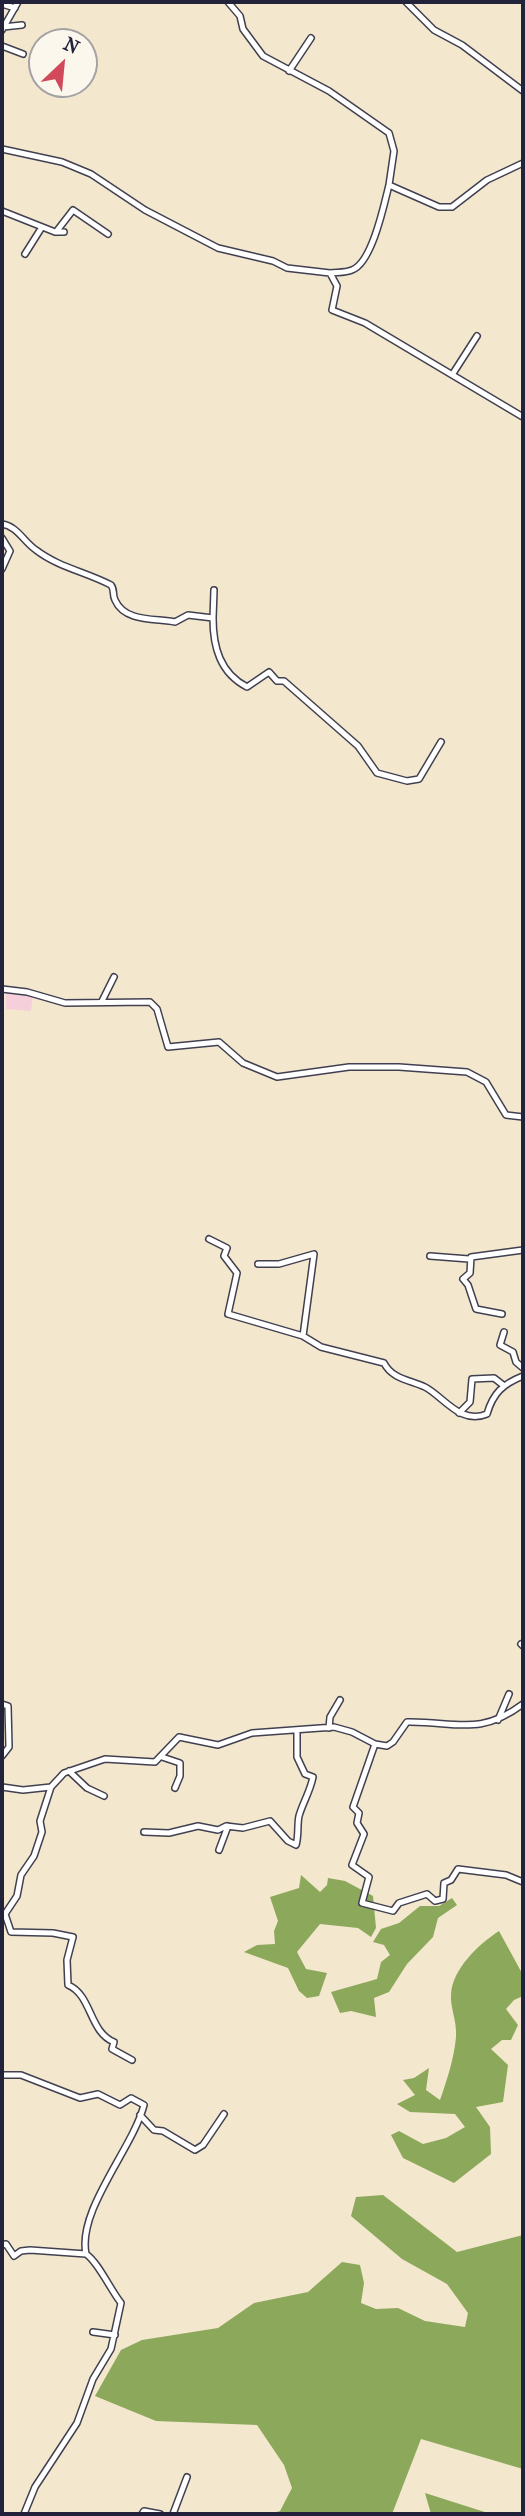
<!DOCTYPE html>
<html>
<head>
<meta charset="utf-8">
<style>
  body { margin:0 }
  #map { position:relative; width:525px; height:2516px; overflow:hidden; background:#f3e7ce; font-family:"IM FELL French Canon",serif }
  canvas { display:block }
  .frame { position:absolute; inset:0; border:4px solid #22223b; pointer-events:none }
  .north { position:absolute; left:28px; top:28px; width:70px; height:70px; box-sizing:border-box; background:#fbf7ec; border:2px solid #a4a2a5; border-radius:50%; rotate:26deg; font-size:19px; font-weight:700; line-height:28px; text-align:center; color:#22223b }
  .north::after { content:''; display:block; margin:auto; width:24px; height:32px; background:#d1495b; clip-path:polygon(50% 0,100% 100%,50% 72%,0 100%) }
</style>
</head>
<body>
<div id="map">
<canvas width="525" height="2516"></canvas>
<div class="frame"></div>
<div class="north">N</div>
</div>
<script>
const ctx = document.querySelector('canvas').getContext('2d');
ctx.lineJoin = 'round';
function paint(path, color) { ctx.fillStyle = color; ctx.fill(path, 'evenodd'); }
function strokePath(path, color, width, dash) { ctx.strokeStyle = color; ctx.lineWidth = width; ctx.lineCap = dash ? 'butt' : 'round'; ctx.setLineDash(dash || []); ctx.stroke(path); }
const built = new Path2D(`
  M6,991L33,995L31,1011L6,1009Z`);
const forest = new Path2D(`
  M301,1875L320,1892L327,1885L328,1878L345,1881L373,1896L376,1928L371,1937L358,1928L320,1924L297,1952L306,1969L327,1973L319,1996L307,1998L299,1991L288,1968L244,1952L257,1945L275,1944L274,1931L278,1921L270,1897L299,1888Z
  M452,1898L457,1905L438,1918L433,1937L407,1964L389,1992L374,1998L376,2017L351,2011L340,2013L331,1992L377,1979L381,1962L390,1955L384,1945L373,1942L381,1929L399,1923L420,1906H439Z
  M499,1931L523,1975V1996L514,2000L506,2009L518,2025L511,2040H502L491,2049L508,2065L503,2102L476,2107L490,2127L491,2154L454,2183L403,2158L391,2135L399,2131L423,2144L446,2138L465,2127L455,2114L410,2112L397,2104L415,2095L403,2080L414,2078L429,2068L426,2090L440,2100C447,2080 454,2059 456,2037C457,2021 450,2007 451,1995C452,1969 479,1944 499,1931Z
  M383,2195L457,2252L523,2235V2469L421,2439L392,2514H269L280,2511L292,2488L284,2465L257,2425L156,2421L95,2396L121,2350L142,2340L218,2328L254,2303L308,2292L342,2262L360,2265L364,2283L361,2303L376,2309L398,2308L425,2321L465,2327L468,2313L447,2284L402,2259L351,2216L356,2197Z
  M425,2493L491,2514H431Z`);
const minor = new Path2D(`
  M228,2L240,16L243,29L263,56L329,91L389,133L394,151L389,185L439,207H452L487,180L523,163
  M406,2L434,30L462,45L523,91
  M2,4L15,8
  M3,27L22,25
  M2,30L18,2
  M2,46L23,54
  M289,71L311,38
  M2,149L62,162L91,174L145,210L218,248L273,261L287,268L330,273L337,286L332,310L365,323L523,417
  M2,211L55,232H64
  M56,232L73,210L108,234
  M25,254L42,227
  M330,273C337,272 345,273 352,270C372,263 384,205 389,185
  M452,375L477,336
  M2,524C17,526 24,542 36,550C58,567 86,572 111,585C115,590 112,594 115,600C125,623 157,618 175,622L188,615L213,618C213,647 220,673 247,687L269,672L277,681H284L358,746L377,773L407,781L419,779L441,742
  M2,538L10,551L2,569
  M213,618L214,590
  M2,989L27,992L65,1003L150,1002L157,1009L168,1047L219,1042L243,1063L277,1077L349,1067H399L467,1072L486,1082L506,1115L523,1117
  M102,1001L114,977
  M209,1239L227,1248L224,1256L237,1273L228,1314L303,1336L321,1347L384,1363C392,1379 410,1380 425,1387C444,1397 460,1425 487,1414C493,1393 503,1384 523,1376
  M430,1256L469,1259
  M258,1264H279L314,1254L303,1336
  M502,1314L476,1309L468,1285L463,1279L470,1273L471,1257L523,1250
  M504,1332L500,1345L513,1352L516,1362L523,1368
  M459,1413L470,1402L472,1379L494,1378L503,1385
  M521,1644L523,1646
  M2,1704L8,1706L9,1747L2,1756
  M498,1720L509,1694
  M329,1728L330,1717L340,1700
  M375,1744L353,1807L359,1813L357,1823L364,1834L352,1865L369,1877L362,1903L393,1911L399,1903L427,1894L435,1901L443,1899L444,1883L451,1880L458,1869L506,1875L523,1882
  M162,1757L180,1763V1776L175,1788
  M69,1771L87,1788L104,1796
  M2,1787L23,1790L51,1787L64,1773L105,1759L155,1762L179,1737L218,1745L252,1733L334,1727L352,1732L375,1744L387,1746L393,1742L407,1722C455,1721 479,1737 523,1704
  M51,1787L40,1821L42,1832L34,1856L21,1875L17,1896L5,1914L11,1932L53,1933L73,1937L67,1960L68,1985C92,1995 89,2032 114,2042L112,2049L132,2060
  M144,1832L169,1833L198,1826L218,1830L226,1826L243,1828L270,1821L288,1841L296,1845C299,1835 297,1825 299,1816C303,1802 310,1792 313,1777L305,1774L297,1757V1730
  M219,1850L228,1826
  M2,2075H21L80,2098L98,2094L120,2105L131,2098L144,2105C133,2148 77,2210 86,2254C98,2262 110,2289 121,2303L111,2349L93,2379L77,2423L35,2487L24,2514
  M140,2115L154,2130L163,2131L195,2150L203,2145L224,2114
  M2,2245L6,2244L14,2256L21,2251L30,2250L86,2254
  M93,2332L115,2335
  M142,2514L144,2511L160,2514
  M173,2514L187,2477`);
paint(built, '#f5cfd9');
paint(forest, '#8ca85a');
strokePath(minor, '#414051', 8);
strokePath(minor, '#fff', 5);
</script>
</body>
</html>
